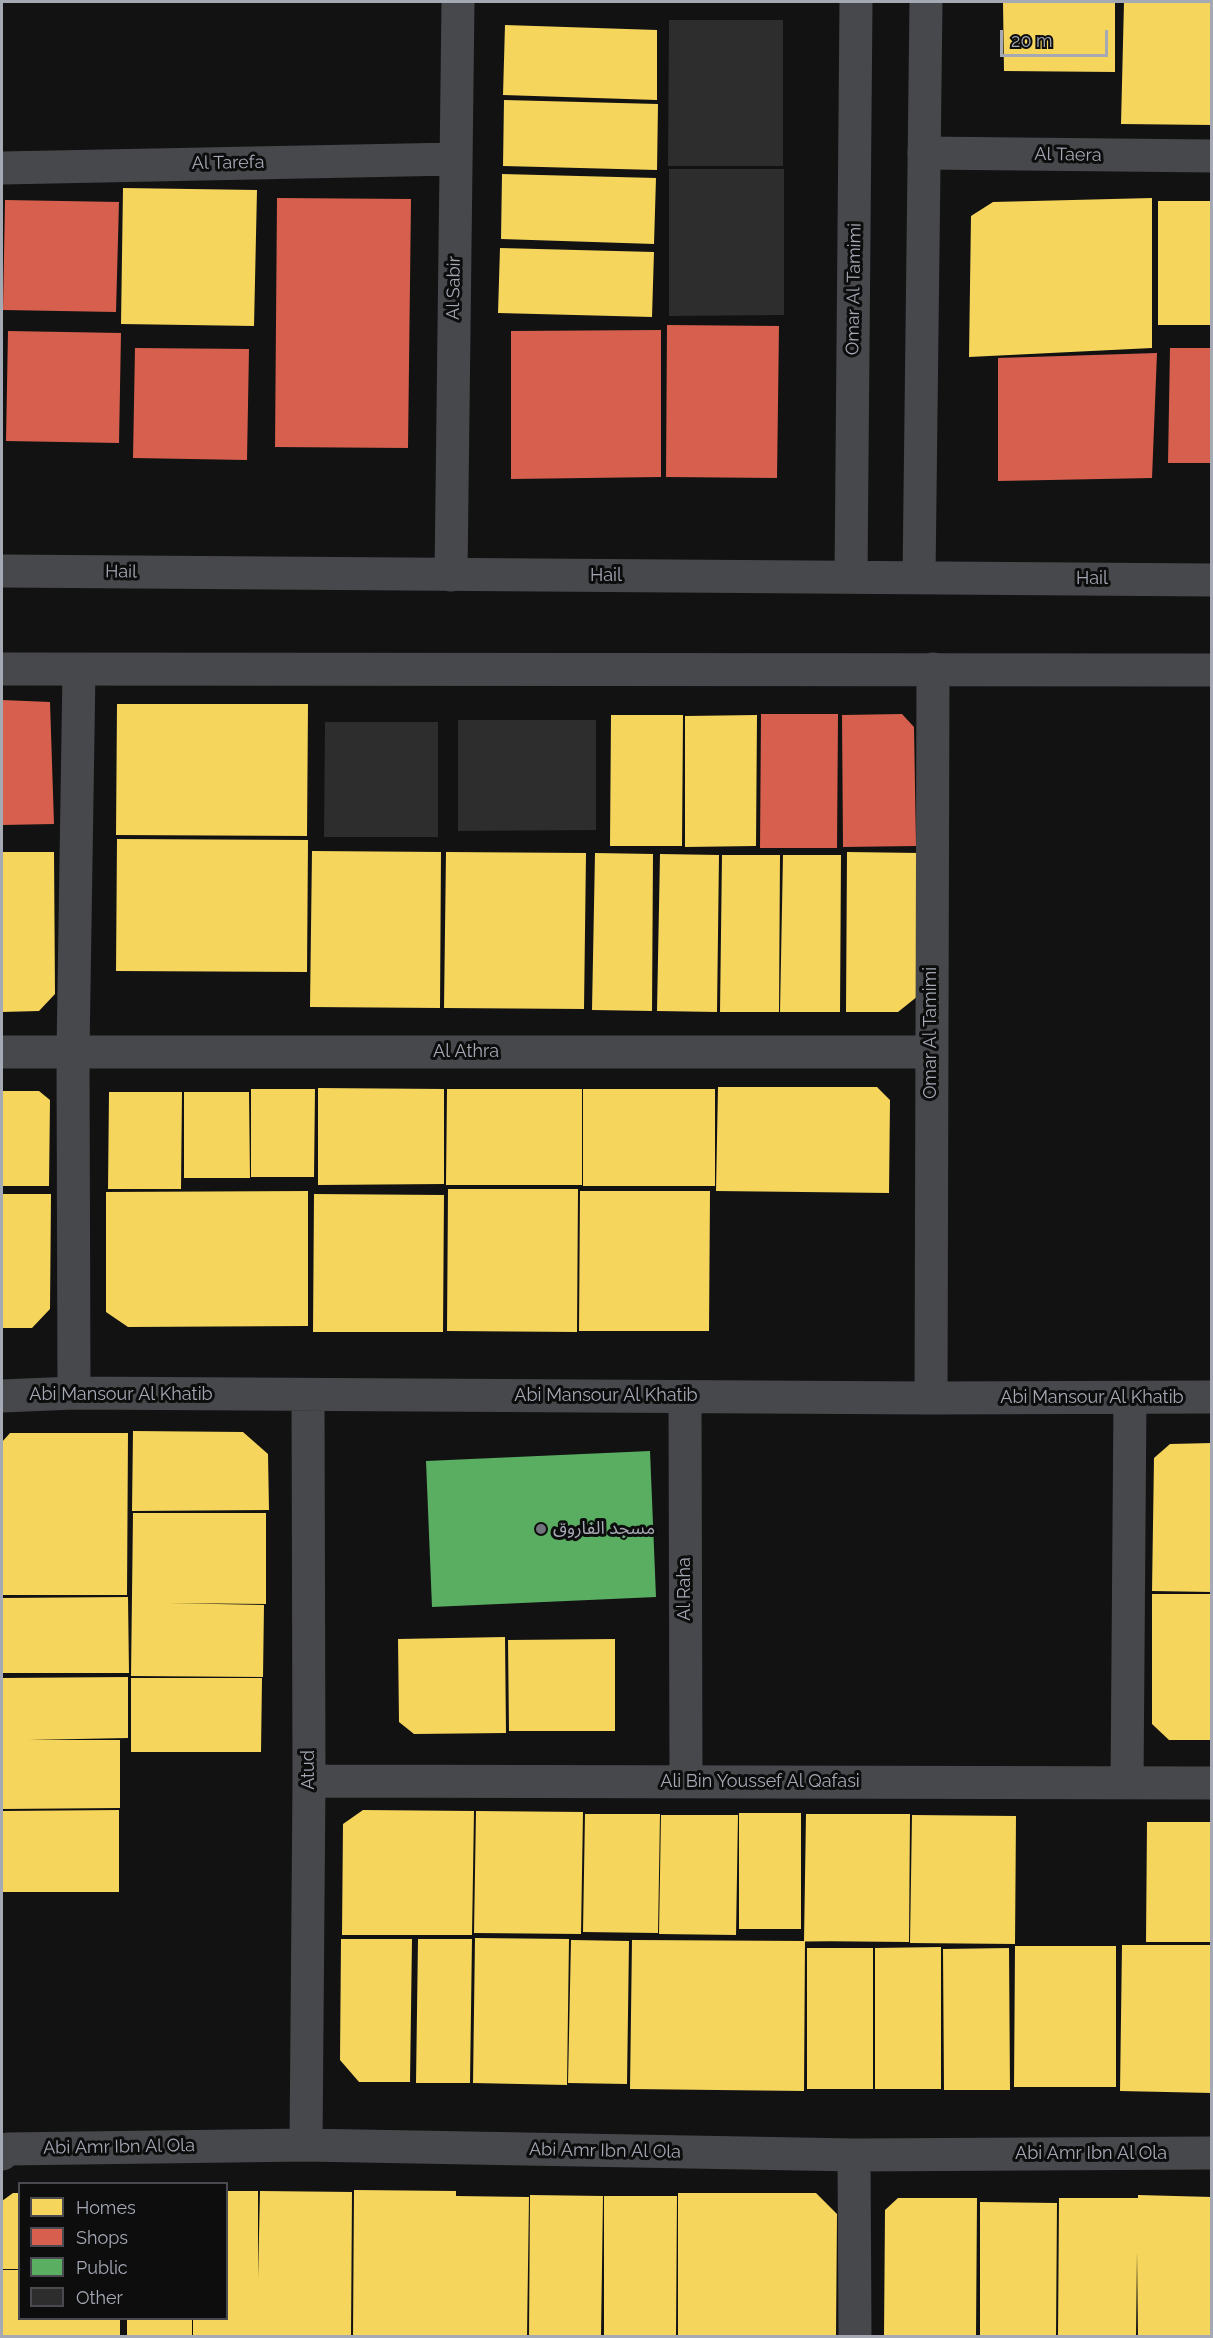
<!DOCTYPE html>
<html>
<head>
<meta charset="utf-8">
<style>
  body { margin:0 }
  #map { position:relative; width:1213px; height:2338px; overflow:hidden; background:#121213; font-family:Raleway,sans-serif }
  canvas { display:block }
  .frame { position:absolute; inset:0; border:3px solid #a4a9b4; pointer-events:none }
  .legend { position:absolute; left:18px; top:2182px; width:210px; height:138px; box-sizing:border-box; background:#0d0d0e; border:2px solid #494b50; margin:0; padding:8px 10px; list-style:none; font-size:18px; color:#a4a9b4 }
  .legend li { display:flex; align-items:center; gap:12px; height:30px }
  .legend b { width:30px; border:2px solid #494b50 }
  .scale { position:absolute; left:1000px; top:30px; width:108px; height:27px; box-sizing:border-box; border:3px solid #a4a9b4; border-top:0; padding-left:8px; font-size:18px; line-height:21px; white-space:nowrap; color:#a4a9b4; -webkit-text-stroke:4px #0d0d0e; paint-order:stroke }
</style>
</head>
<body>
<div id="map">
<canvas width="1213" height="2338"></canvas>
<div class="frame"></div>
<ul class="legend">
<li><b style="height:16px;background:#f6d55c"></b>Homes</li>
<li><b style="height:16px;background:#d6604d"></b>Shops</li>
<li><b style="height:16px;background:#5aae61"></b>Public</li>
<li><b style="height:16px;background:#2d2d2e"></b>Other</li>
</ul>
<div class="scale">20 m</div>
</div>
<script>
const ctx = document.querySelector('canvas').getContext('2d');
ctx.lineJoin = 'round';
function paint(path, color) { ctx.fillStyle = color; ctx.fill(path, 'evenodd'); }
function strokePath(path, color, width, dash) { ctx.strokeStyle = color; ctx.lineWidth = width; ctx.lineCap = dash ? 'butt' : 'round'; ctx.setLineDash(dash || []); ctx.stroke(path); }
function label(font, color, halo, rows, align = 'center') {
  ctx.font = font + ' Raleway,"Noto Sans Arabic",sans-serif'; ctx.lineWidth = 6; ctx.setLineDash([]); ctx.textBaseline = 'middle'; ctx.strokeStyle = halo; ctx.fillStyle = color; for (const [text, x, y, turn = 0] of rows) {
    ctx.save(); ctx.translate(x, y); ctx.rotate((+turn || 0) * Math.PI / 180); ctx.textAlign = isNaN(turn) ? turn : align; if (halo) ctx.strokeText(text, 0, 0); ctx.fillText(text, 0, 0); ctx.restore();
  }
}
const homes = new Path2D(`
  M1003,2H1115V72L1004,71Z
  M1124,2H1212V125L1121,124Z
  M505,25L657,30V100L503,95Z
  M504,100L658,104L657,170L503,166Z
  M502,174L656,178L654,244L501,239Z
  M123,188L257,190L254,326L121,324Z
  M1152,198V348L969,357L971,216L993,202Z
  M1158,201H1212V325H1158Z
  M500,248L654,252L652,317L498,313Z
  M117,704H308L307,836L116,835Z
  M611,715H683L682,846H610Z
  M757,715L756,846L685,847V716Z
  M117,839L308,840L307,972L116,971Z
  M312,851L441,852L440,1008L310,1007Z
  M2,852H54L55,994L39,1011L2,1012Z
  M446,852L586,853L584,1009L444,1008Z
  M847,852L920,853L918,996L898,1012H846Z
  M595,853L653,854L652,1011L592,1010Z
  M660,854L719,855L717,1012L657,1011Z
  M722,855H780L779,1012H720Z
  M783,855H841L840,1012H780Z
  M718,1087H877L890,1100L889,1193L716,1191Z
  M318,1088L444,1089V1184L318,1185Z
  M251,1089H315L314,1177H251Z
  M447,1089H582V1185H446Z
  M583,1089H715V1186H583Z
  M2,1091H39L50,1100L49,1186H2Z
  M109,1092H182L181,1189H108Z
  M184,1092H249L250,1178H184Z
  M448,1189H578L577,1332L447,1331Z
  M308,1191V1326L128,1327L106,1312V1192Z
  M580,1191H710L709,1331H579Z
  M2,1194H51L50,1309L32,1328H2Z
  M314,1194L444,1195L443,1332H313Z
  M133,1431L243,1432L268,1454L269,1510L132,1511Z
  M10,1433H128L127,1595H2V1442Z
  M1212,1443V1592L1152,1591L1154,1458L1170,1444Z
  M133,1513H266V1604L169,1603L264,1605L263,1677L131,1676Z
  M1152,1594H1212V1740H1169L1152,1724Z
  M128,1597L129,1673H2V1598Z
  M505,1637L506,1733L414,1734L399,1722L398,1639Z
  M615,1639V1731H509L508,1640Z
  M128,1677V1738L28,1740H120V1808L2,1809V1678Z
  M131,1678H262L261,1752H131Z
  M119,1810V1892H2V1811Z
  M363,1810L474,1811L472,1935H342L343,1824Z
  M476,1811L583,1812L581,1934L474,1933Z
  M739,1813H801V1929H739Z
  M585,1814H660L658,1933L583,1932Z
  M806,1814H910L909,1942L804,1941Z
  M661,1815H738L736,1935L659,1934Z
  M912,1815L1016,1816L1015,1944L910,1943Z
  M1147,1822H1212V1942H1146Z
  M475,1938L569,1939L567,2085L473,2083Z
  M341,1939H412L410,2082H359L340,2060Z
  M418,1939H472L470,2083H416Z
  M571,1940L629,1941L627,2084L568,2083Z
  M632,1940L805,1941L804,2091L630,2089Z
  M1122,1945H1212V2093L1120,2091Z
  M1015,1946H1116V2087H1014Z
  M941,1947V2089H875V1948Z
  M807,1948H873V2089H807Z
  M1009,1948L1010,2090H944L943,1949Z
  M354,2190L456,2191V2196L529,2197L527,2336H353Z
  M226,2191H258V2278L260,2191L352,2192L351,2336H193V2318H226Z
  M13,2193H20V2269H2V2201Z
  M678,2193H816L837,2214L836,2336H678Z
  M530,2195L603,2196L601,2336H529Z
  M1138,2195L1212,2197V2336H1138L1137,2252L1136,2336H1058L1059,2198H1138Z
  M604,2196H677L676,2336H604Z
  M898,2198H977L976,2336H884L885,2210Z
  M980,2202L1057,2203L1056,2336H980Z
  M2,2270H20V2318H120V2336H2Z
  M127,2318H192V2336H127Z`);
const shops = new Path2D(`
  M277,198L411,199L408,448L275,447Z
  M5,200L119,202L116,312L3,310Z
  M667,325L779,326L777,478L666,477Z
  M661,330V477L511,479V331Z
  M8,331L121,333L119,443L6,441Z
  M135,348L249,349L247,460L133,458Z
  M1170,348H1212V463H1168Z
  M1157,353L1152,478L998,481V358Z
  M2,700L50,702L54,824L2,825Z
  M761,714H838L837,848H760Z
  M902,714L914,727L916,846L843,847L842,715Z`);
const public = new Path2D(`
  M650,1451L656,1597L432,1607L426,1461Z`);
const building = new Path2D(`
  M669,20H783V166H668Z
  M669,169H784V315L669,316Z
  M458,720H596V830L458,831Z
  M325,722H438V837H324Z`);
const minor = new Path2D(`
  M924,153L1212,156
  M2,168L455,159
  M451,575L458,2
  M2,1052H931
  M74,1393L73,1052L79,670
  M2,1396L74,1393L931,1398L1212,1397
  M685,1397L686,1782
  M931,1398L933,669
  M309,1781L1212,1783
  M1127,1783L1130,1398
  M306,2145L309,1781L308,1395
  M2,2154L7,2149L306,2145L854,2155L1212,2153
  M854,2155L855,2336`);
const tertiary = new Path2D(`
  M2,571L1212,580
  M851,577L856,2
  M919,578L926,2
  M2,669L1212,670`);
const markers = [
  [541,1529,6,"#71747c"]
];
const streetNames = [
  ["Al Taera",1068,155,1],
  ["Al Tarefa",228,163,-1],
  ["Al Sabir",454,288,-89],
  ["Omar Al Tamimi",854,289,-89],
  ["Hail",121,572,1],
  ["Hail",606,576],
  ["Hail",1092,579],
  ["Omar Al Tamimi",931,1033,-90],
  ["Al Athra",466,1052],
  ["Abi Mansour Al Khatib",121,1395],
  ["Abi Mansour Al Khatib",606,1396],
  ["Abi Mansour Al Khatib",1092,1398],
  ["Al Raha",685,1589,-90],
  ["Atud",309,1770,-90],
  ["Ali Bin Youssef Al Qafasi",760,1782],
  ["Abi Amr Ibn Al Ola",119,2147,-1],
  ["Abi Amr Ibn Al Ola",605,2151,1],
  ["Abi Amr Ibn Al Ola",1091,2154]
];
const poiNames = [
  ["مسجد الفاروق",553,1529]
];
paint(homes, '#f6d55c');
paint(shops, '#d6604d');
paint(public, '#5aae61');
paint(building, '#2d2d2e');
strokePath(minor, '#47484b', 33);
strokePath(tertiary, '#47484b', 33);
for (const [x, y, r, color] of markers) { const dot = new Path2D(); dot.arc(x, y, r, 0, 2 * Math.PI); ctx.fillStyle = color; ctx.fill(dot); strokePath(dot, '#0d0d0e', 2); }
label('18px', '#a4a9b4', '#0d0d0e', streetNames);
label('18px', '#a4a9b4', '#0d0d0e', poiNames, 'left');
</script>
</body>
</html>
